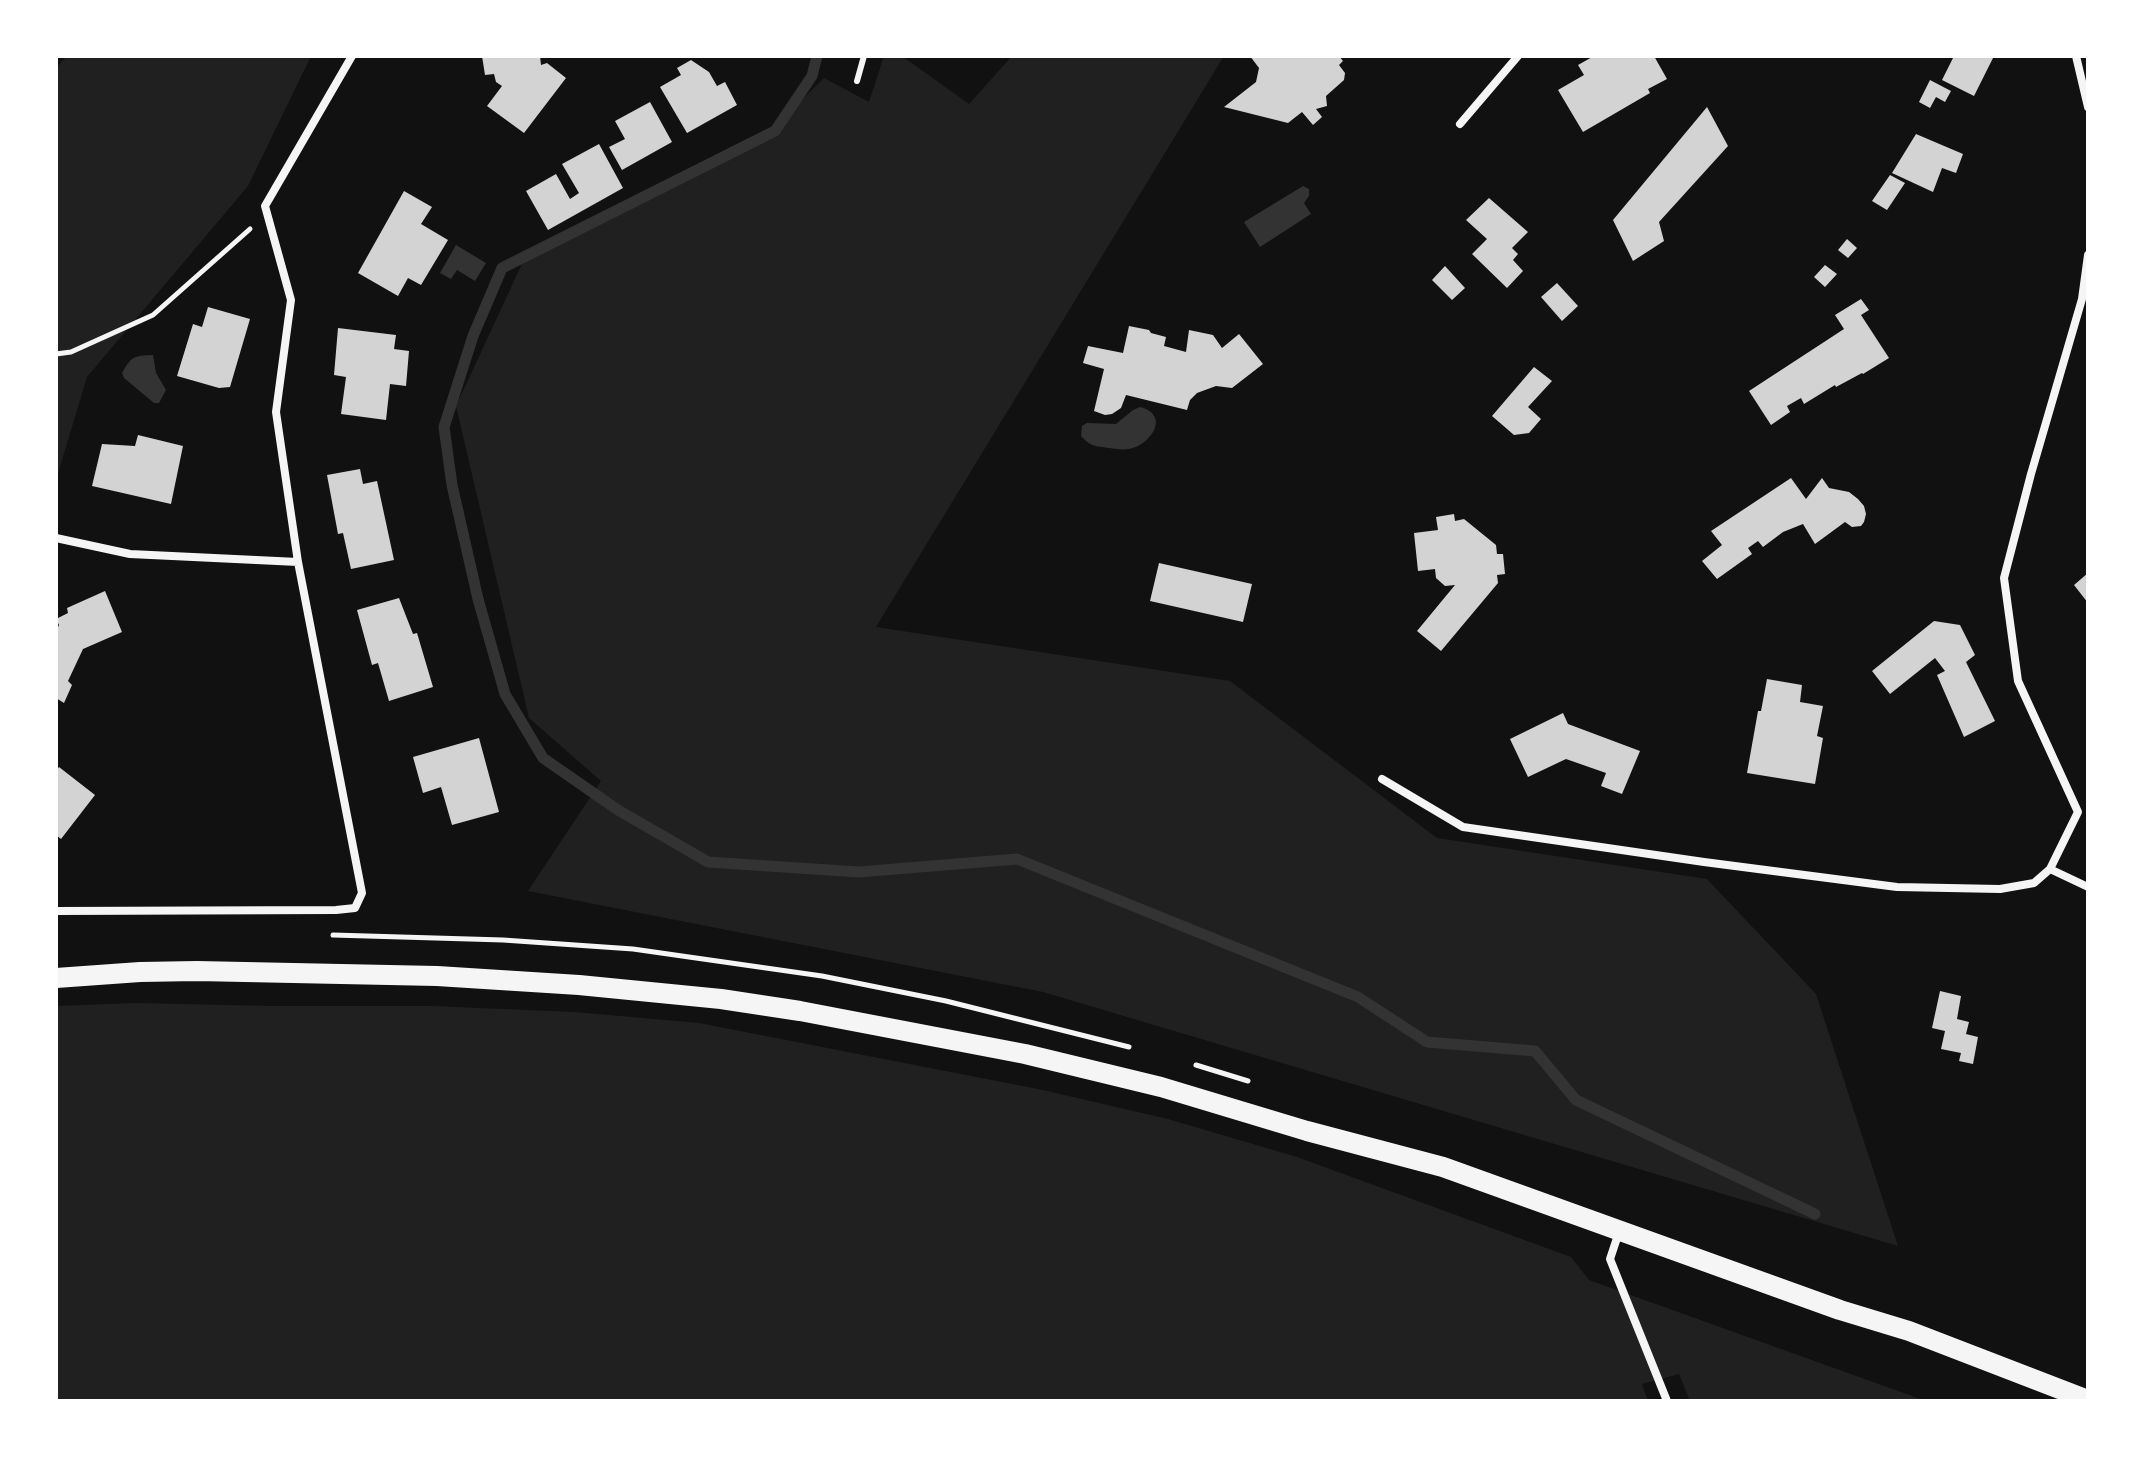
<!DOCTYPE html>
<html>
<head>
<meta charset="utf-8">
<style>
  body { margin:0 }
  #map { position:relative; width:2144px; height:1457px; overflow:hidden; background:#111; font-family:"Exo 2",sans-serif }
  canvas { display:block }
  .frame { position:absolute; inset:0; border:58px solid #fff; pointer-events:none }
</style>
</head>
<body>
<div id="map">
<canvas width="2144" height="1457"></canvas>
<div class="frame"></div>
</div>
<script>
const ctx = document.querySelector('canvas').getContext('2d');
ctx.lineJoin = 'round';
function paint(path, color) { ctx.fillStyle = color; ctx.fill(path, 'evenodd'); }
function strokePath(path, color, width, dash) { ctx.strokeStyle = color; ctx.lineWidth = width; ctx.lineCap = dash ? 'butt' : 'round'; ctx.setLineDash(dash || []); ctx.stroke(path); }
const green = new Path2D(`
  M67,56H311L248,186L87,377L56,480V68Z
  M884,56H902L969,104L1012,56H1224L876,627L1230,681L1437,838L1707,879L1816,994L1898,1246L1043,992L528,891L601,781L529,718L456,406L527,253L775,126L824,78L869,102Z
  M136,1003L274,1006H432L575,1012L699,1023L1043,1090L1168,1119L1297,1157L1571,1257L1589,1280L1926,1401H1690L1679,1374L1642,1384L1648,1401H56V1006Z`);
const water = new Path2D(`
  M1303,186L1309,189V196L1304,203L1311,214L1260,247L1244,222Z
  M456,245L486,263L475,281L457,270L451,279L440,273Z
  M153,355L156,373L166,390L159,403H154L124,378L122,373C132,356 133,356 153,355Z
  M1140,407C1171,415 1151,445 1129,449C1122,450 1116,449 1109,448C1095,446 1091,447 1081,436L1082,426L1087,423L1116,424L1133,410Z`);
const stream = new Path2D(`
  M817,56L812,76L775,131L502,268L473,336L444,427L452,485L478,599L505,694L543,758L618,810L708,862L859,872L1017,859L1358,997L1427,1042L1535,1051L1576,1100L1815,1214`);
const building = new Path2D(`
  M482,56H540L541,65L547,63L566,78L524,133L487,106L502,86L496,82L494,74L485,75Z
  M1250,56H1339L1343,61L1339,65L1345,73L1344,80L1326,96L1327,106L1316,109L1322,117L1313,125L1302,112L1288,123L1224,107L1256,82L1259,68Z
  M1594,56H1654L1667,79L1648,89L1650,93L1583,132L1558,90L1584,75L1578,65Z
  M1954,56H1994L1974,96L1942,80Z
  M691,60L709,72L717,86L725,82L737,105L687,133L660,87L681,75L677,68Z
  M1930,80L1951,91L1945,102L1936,97L1930,108L1919,102Z
  M650,102L672,142L622,170L609,147L625,139L615,121Z
  M1707,107L1728,146L1659,222L1664,241L1633,261L1613,220Z
  M1916,134L1963,154L1956,173L1942,168L1933,192L1892,173Z
  M599,144L623,188L548,230L526,191L556,174L570,199L579,193L562,164Z
  M1890,175L1905,183L1887,210L1872,201Z
  M404,191L432,207L421,224L448,240L421,285L408,278L398,296L358,273Z
  M1489,198L1528,232L1512,248L1518,254L1513,260L1523,271L1507,288L1472,254L1487,239L1466,220Z
  M1847,239L1857,248L1848,258L1838,250Z
  M1825,265L1837,274L1825,287L1814,277Z
  M1445,266L1465,288L1452,300L1432,280Z
  M1557,283L1578,306L1562,321L1541,297Z
  M1861,299L1869,310L1861,315L1889,358L1863,374L1862,373L1836,387L1835,385L1804,404L1801,398L1787,406L1790,412L1771,425L1749,391L1844,329L1835,315Z
  M208,307L250,319L230,387L219,388L177,376L193,324L202,327Z
  M1129,326L1149,330L1151,333L1166,337L1164,346L1186,352L1189,330L1213,335L1222,348L1239,334L1263,364L1232,388L1216,386L1197,393L1190,400L1187,410L1126,395L1121,408L1112,414L1105,415L1094,411L1104,369L1083,363L1088,346L1123,353Z
  M338,328L396,335L394,349L409,351L406,386L390,384L386,420L341,414L346,377L334,375Z
  M1534,367L1552,381L1528,407L1541,419L1529,433L1514,435L1492,416Z
  M138,435L183,446L171,504L92,486L102,444L135,446Z
  M360,469L363,484L377,481L394,560L351,569L343,533L338,534L327,475Z
  M1791,478L1806,499L1822,478L1829,488L1849,492L1858,499L1864,506L1866,514L1864,522L1861,526L1852,527L1845,522L1815,544L1803,524L1783,532L1763,547L1758,541L1748,548L1752,554L1717,579L1702,561L1722,545L1711,531Z
  M1454,514L1455,521L1464,519L1496,545L1497,554H1503L1505,574L1497,575L1498,583L1441,651L1417,631L1455,585L1445,586L1436,578L1435,569L1418,571L1414,533L1438,530L1436,517Z
  M1159,563L1252,584L1243,622L1150,601Z
  M2088,573V603L2074,585Z
  M105,591L122,632L83,649L68,681L72,685L64,703L56,698V631L59,625L56,619L68,613L67,608Z
  M399,598L413,634L417,633L433,687L389,701L378,663L372,665L357,610Z
  M1934,621L1960,625L1975,655L1966,662L1995,721L1964,737L1937,675L1945,671L1935,658L1890,694L1872,671Z
  M1767,679L1802,685L1800,702L1823,706L1817,736L1823,738L1815,784L1747,773L1758,711H1761Z
  M1563,713L1568,724L1640,751L1622,794L1601,786L1606,773L1566,759L1528,777L1510,739Z
  M479,738L499,812L452,825L441,787L423,793L413,757Z
  M59,767L95,795L61,839L56,835V771Z
  M1940,991L1961,996L1957,1019L1969,1022L1966,1034L1978,1037L1973,1064L1959,1061L1961,1053L1941,1049L1945,1031L1932,1028Z`);
const path = new Path2D(`
  M56,354L71,352L153,315L250,229
  M333,935L503,940L633,949L822,976L946,1001L1129,1047
  M1196,1065L1248,1081`);
const service = new Path2D(`
  M857,81L864,56`);
const minor = new Path2D(`
  M2076,56L2088,107
  M1460,124L1518,56
  M2088,255L2082,299L2031,474L2004,578L2018,681L2078,812L2050,869L2088,887
  M56,538L130,554L298,562
  M1382,779L1463,827L1704,862L1897,887L2000,889L2034,883L2050,869
  M56,911L336,910L355,908L362,893L298,562L276,412L291,300L265,206L352,56
  M1619,1232L1610,1259L1667,1401`);
const primary = new Path2D(`
  M56,978L140,972L197,971L437,976L579,985L721,999L800,1011L1025,1054L1161,1087L1307,1131L1443,1167L1840,1310L1909,1331L2088,1400`);
paint(green, '#202020');
paint(water, '#333');
strokePath(stream, '#333', 11);
paint(building, '#d3d3d3');
strokePath(path, '#f5f5f5', 5);
strokePath(service, '#f5f5f5', 6);
strokePath(minor, '#f5f5f5', 8);
strokePath(primary, '#f5f5f5', 20);
</script>
</body>
</html>
